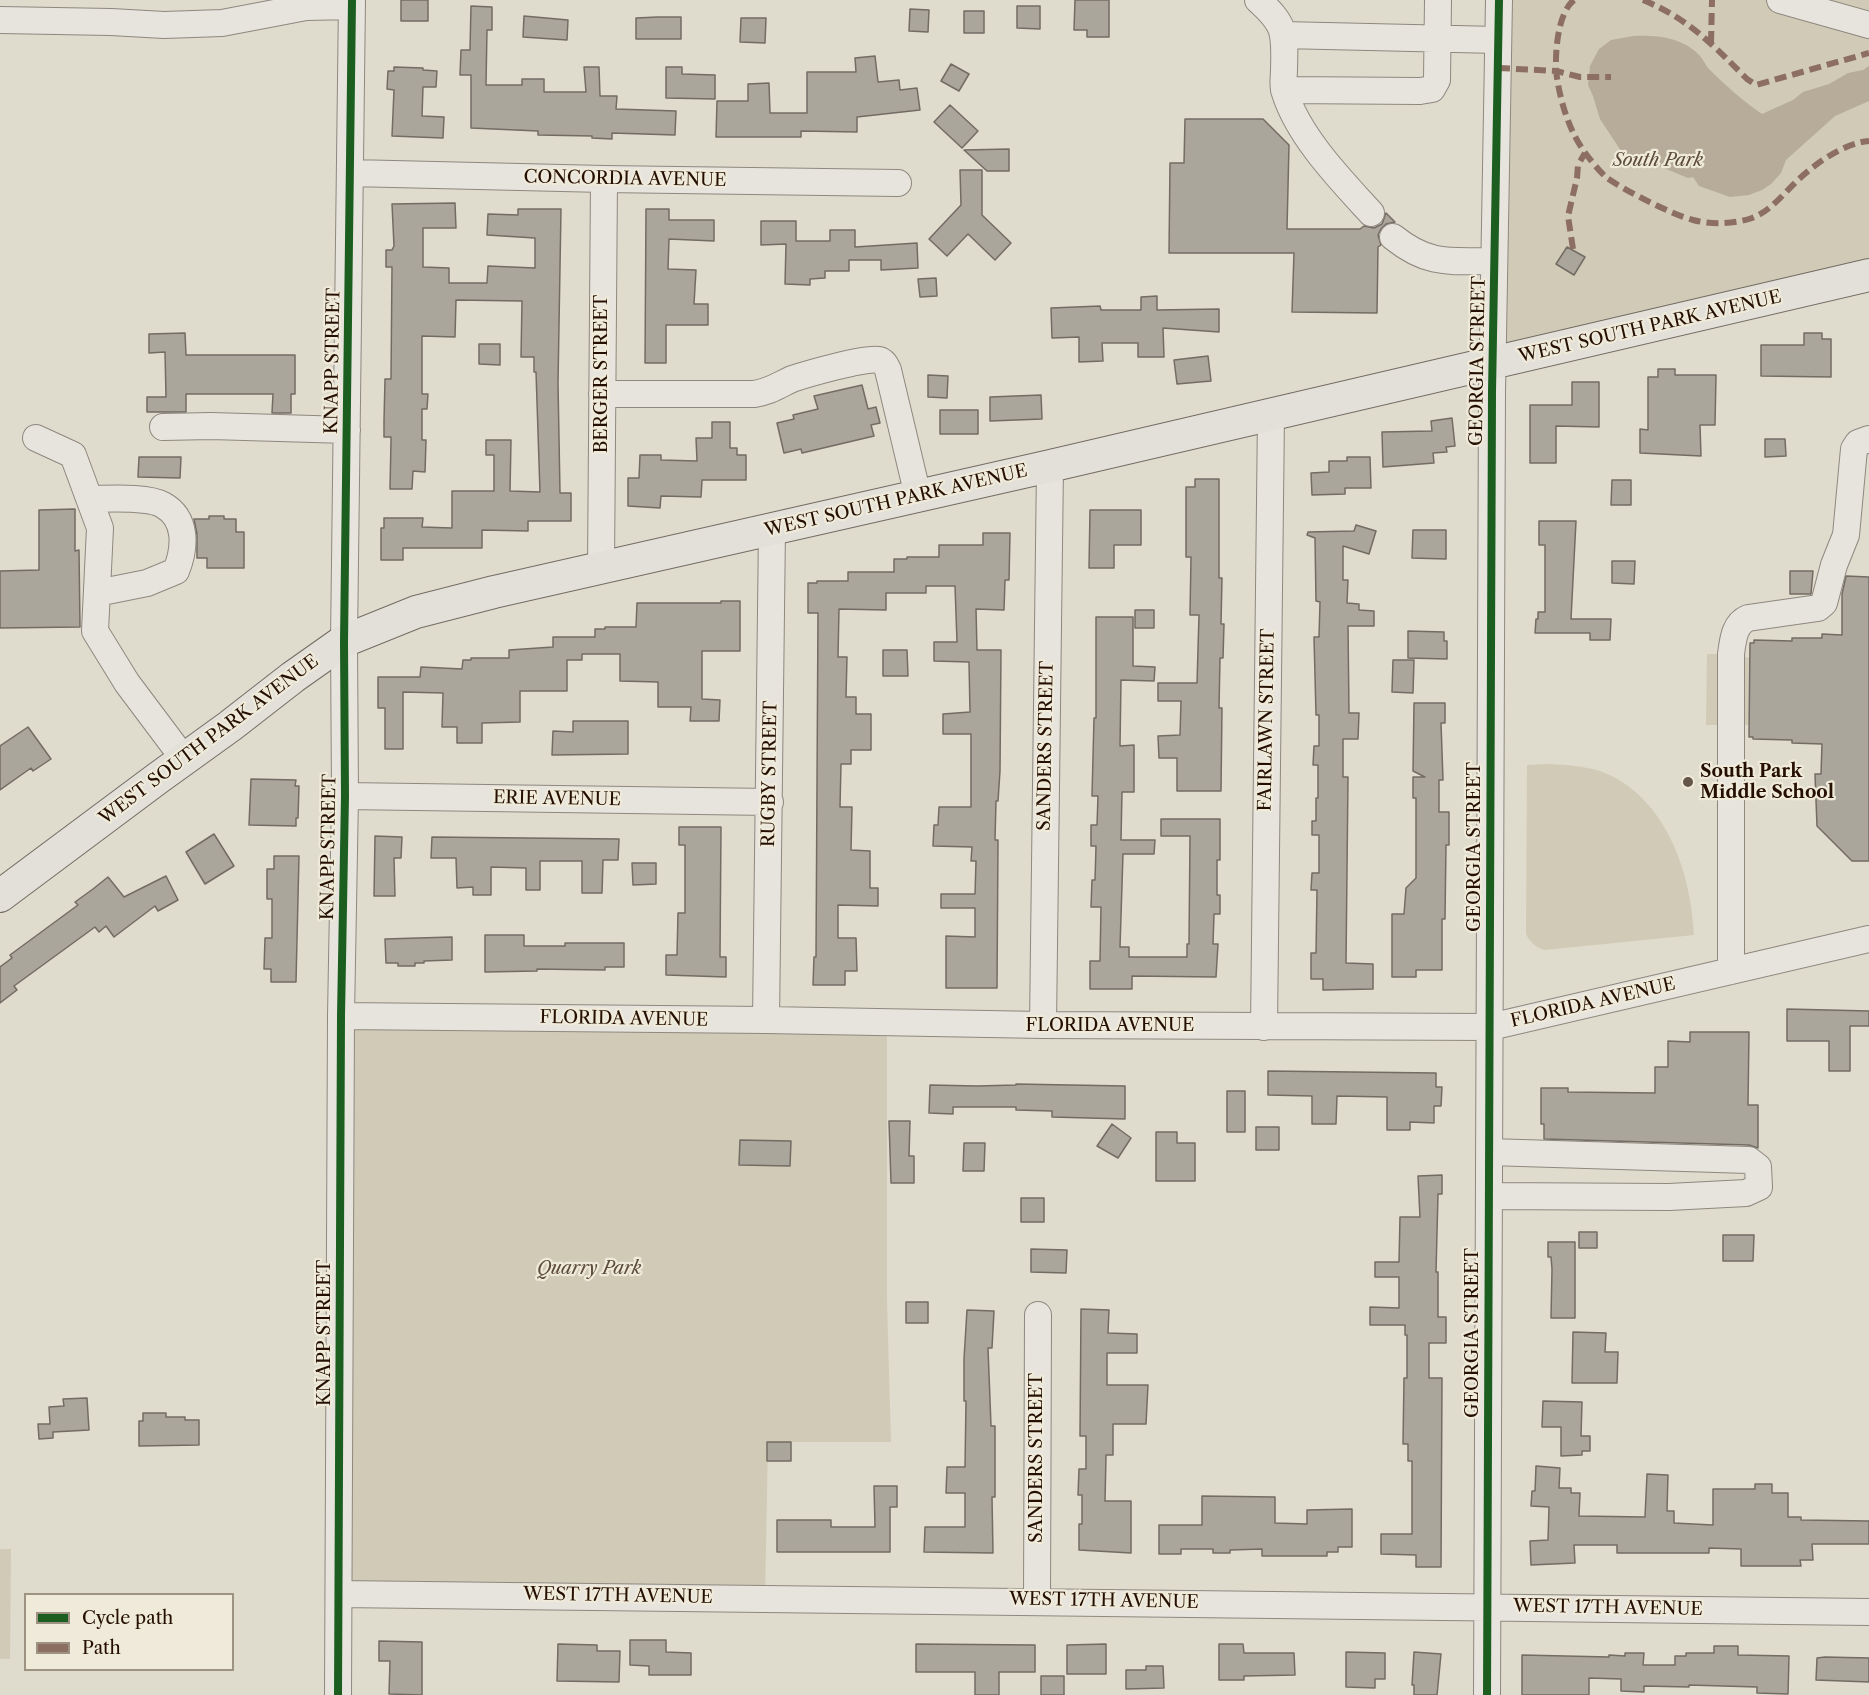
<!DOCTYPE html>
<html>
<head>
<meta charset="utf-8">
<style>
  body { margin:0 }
  #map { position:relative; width:1869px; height:1695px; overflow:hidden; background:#dfdbcd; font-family:"Libre Caslon Text",serif }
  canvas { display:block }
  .legend { position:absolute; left:24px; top:1593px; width:210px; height:78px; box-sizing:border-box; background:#efead9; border:2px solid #9e9283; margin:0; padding:8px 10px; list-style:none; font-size:18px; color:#250f03 }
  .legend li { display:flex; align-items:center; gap:12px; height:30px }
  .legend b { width:30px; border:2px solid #9e9283 }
</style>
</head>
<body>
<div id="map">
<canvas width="1869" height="1695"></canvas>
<ul class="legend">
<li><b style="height:8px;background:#1b5e20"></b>Cycle path</li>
<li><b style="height:8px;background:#8d6e63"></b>Path</li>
</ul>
</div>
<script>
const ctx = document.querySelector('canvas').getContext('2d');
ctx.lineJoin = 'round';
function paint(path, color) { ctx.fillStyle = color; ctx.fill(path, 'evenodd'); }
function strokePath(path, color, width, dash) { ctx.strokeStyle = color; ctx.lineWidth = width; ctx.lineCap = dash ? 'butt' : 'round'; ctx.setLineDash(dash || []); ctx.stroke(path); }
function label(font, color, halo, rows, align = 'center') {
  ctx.font = font + ' "Libre Caslon Text",serif'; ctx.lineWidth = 4.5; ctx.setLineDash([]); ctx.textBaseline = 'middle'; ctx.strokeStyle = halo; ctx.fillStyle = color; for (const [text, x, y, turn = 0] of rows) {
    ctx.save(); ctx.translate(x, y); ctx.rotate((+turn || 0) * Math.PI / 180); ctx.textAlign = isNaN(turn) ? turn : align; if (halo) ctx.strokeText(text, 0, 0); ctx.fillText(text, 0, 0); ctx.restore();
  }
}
const green = new Path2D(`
  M1499,0H1869V277L1492,364Z
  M1707,654H1731L1750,658L1749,725H1706Z
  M1549,764C1566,765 1583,766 1600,771C1665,795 1691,871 1694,935L1545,950C1536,948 1530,942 1526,934L1527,765Z
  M341,1016L887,1022V1302L891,1442H768L765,1598L339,1594Z
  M0,1549H11L10,1659H0Z`);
const water = new Path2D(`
  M1633,36C1656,35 1681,37 1698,54C1703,58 1705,65 1709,69C1725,85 1743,101 1762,114L1793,100L1803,92L1829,84L1848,73L1863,70L1869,66V101L1835,116L1786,160L1781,173L1771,184L1762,190L1749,195L1730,197L1699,186L1693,177L1688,178L1654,164L1652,158L1634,157L1621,151L1600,119L1593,96L1588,85L1590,66L1599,49L1611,40Z`);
const building = new Path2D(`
  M401,0H428V21H401Z
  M1075,0H1109V37H1087V30H1074Z
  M471,6L492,7V30H487L486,85H522V79H544V92H586L584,67H599L600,96H617L616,109L676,111L675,135L612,133V139L592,138V136L538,135V131L471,128V75H460L461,50H470Z
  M1017,6H1040V29L1017,28Z
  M910,9L929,10L928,32L909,31Z
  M964,11H984V33H964Z
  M524,16L568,20L567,40L523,37Z
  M658,17H681V39H636V18Z
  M741,18H766L765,43L740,42Z
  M875,56L878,82L899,80L900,90L917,88L920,110L857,117V132L801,131V137H716L717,101H748V84L769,83L770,113H807V72H856L855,58Z
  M951,64L969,74L959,91L941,81Z
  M394,67L423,68V70L437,71L436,87H423L422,116L444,117L443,138L392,136L394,90L387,89L388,71H394Z
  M666,67H682V74L715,75V99L666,98Z
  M950,105L978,131L962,148L934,122Z
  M1185,119H1263L1289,145L1287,229H1360L1364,226L1374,228L1382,224L1386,213L1395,222L1386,224L1381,229L1378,235L1381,245L1378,247L1377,313L1292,312L1294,253H1169L1170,163H1184Z
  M1009,149V171H987L964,150Z
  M960,170H982V215L1011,243L995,260L968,234L947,256L929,239L961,205Z
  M455,203L456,228H423V267L449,268V283H487L488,266L535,268V238L487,235L488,214L518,215V209H561L558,383L560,493H571V521H528V531L482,530V548H403V560H381V528H384V518H423L422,527L452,528V491H494V455H486V440H511L510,491L540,492L536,372H534V357H521L522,301L456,300L455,337L422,336V394H428L427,409H422V440H426L425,472L413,471L412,489H390L391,441V437H384V421L385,379H391L392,267H386V250H392L394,246L392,204Z
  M646,209H669V220H714V241L669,239L668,269L696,270L694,304H708V325H666V363H645Z
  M761,221H796V241H830V230H855V247L917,243L918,268L881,270V260H849V271H825V278L810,279V285L785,284L786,244L761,245Z
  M1567,247L1585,257L1574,275L1556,264Z
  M936,278L937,296L920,297L918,279Z
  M1157,296V310L1219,309V332L1163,328L1164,357H1138V343H1102L1103,361L1079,362V337L1052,338L1051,308L1100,306L1101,310H1141V297Z
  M185,333L186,355H295V394H291V413H272L273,394H186V412H147V397H166L165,352L149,353V334Z
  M1804,333H1822V339H1831V377L1761,376V345H1804Z
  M479,344H500V365L479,364Z
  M1208,356L1211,381L1177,384L1174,360Z
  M1658,369H1675V375H1716L1715,425H1700L1701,456L1640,453V429L1648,430V377H1658Z
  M928,375L948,376L947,398L928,397Z
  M1572,382H1599V427L1556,426V463H1530V405H1572Z
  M862,385L868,409L876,407L880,423L871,425L874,436L802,453L801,449L784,453L777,423L794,419L793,415L818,409L814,396Z
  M1041,395L1042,419L990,421V397Z
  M940,410H978V434H940Z
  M1452,418L1455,446L1446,447L1447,452L1433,453L1434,463L1383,467L1382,432L1432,431L1431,421Z
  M712,422H730V448H737V455H746V480H702L701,497L661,496L660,508L628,506V478H639L640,455H661V460L697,461L696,438H712Z
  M1765,439H1785L1786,456L1765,457Z
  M139,457H181L180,478L138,477Z
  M1347,457H1370L1371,488H1345V494L1312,495L1311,473L1329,472V461H1347Z
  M1195,479H1219V578H1222L1221,624H1224L1223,658H1220L1219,708H1222L1221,791H1177V758H1159L1158,736L1180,735L1181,701H1158V683H1197L1199,615H1190L1191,557H1186V487H1195Z
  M1612,480H1631V505H1611Z
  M75,509V551L79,550L80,627L0,628V571L39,570V510Z
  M1090,510H1141V545H1114V568H1089Z
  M209,516H224V519H236V532H244V568H207V558H197V534L194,519H209Z
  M1539,521H1576L1571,619H1611L1610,640H1590V633H1535L1536,619H1538V612H1545V545H1539Z
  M1356,525L1376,531L1369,554L1343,546V580H1348L1347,603L1359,604V610L1374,611V626H1348L1349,713H1359L1358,739H1343V777H1348L1346,963L1373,964V989L1323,990V979H1311V953H1316L1317,890H1311L1312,873H1319V835H1312V821H1316V798H1318V765H1313L1314,746H1319V715H1316L1314,637H1319L1320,602L1316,601L1315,538L1307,535L1308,532L1354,531Z
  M1413,530H1446V559L1412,558Z
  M983,533H1010L1009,580H1005L1004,610L976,609L977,650H1001L1000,771L998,801H996L995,840H998L997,988H946V936L975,937V908H941V894H975L976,861H971L972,847L933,846L934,825H938L939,807H971V734H943V714L970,712L969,662L934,661V642H957L955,586H926V593H886V610L839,609L838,657H847L846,697H856V714H871V750H851V764H841L840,807H852L851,850L870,851V888H878V906L838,905V938H856L857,971H845V985H813L814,957H816L818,613H808V583H817V581H848V572H894V559H907V557H939V545H983Z
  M1612,561H1635L1634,584L1612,583Z
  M1790,571H1813L1811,594H1790Z
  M1846,576L1869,577V861H1852L1817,826L1815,774H1821L1822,744L1792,743V740L1753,739V737H1749L1750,643H1754V640L1792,641V638H1822V634L1842,635V594Z
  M721,601H740V651H702V699L720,700L719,721H690L691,707H658V682L620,681V654H582V660H567V691H520V722L482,723V743H457V727H442L443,693L403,692V749H385V708H378V677H420L421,667L462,669L463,660H471V658H509V650L553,647V637H595V629H605V627H636L637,603H721Z
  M1135,610H1154V628H1135Z
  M1096,617H1133V666L1155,667L1154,681L1121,680L1120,746L1134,745V792H1122L1121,840H1155L1154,854H1123L1120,947H1129V957H1187V944H1189L1190,836H1161V819H1220V860H1217V895H1220V914H1214L1213,944H1218L1216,977L1132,976V989H1090V961H1100L1101,907H1091L1092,880H1095L1096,846H1091V825H1097L1098,796H1092L1094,718H1096Z
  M1408,631L1444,632V641H1447V659L1408,658Z
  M883,650H907L908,676H883Z
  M1393,660H1414L1413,693L1392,692Z
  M1414,703H1445V723H1441L1443,780H1439V812H1449V845H1446L1445,919H1442V970H1416V977H1392V914H1404L1406,888L1416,878V798H1413V777H1425L1413,771Z
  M573,721H628V754L552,755L553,731L573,732Z
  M28,727L51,759L33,771L31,768L0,790V746Z
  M251,779L296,780L295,786H299L298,818H296V826L249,825Z
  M679,827H721L720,957H726V977L666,975V955H677L678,913H685V845H679Z
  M214,834L234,866L205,884L186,852Z
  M375,836L402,837L401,858H394L395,896H374Z
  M432,837L619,839L618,860H603L602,893H582V861H540V890H526V868L491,867V895H473V887L457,888L456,858H431Z
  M274,856H299L296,982H271V969H264L265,938H272V899H267V869H274Z
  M632,863H656V884L633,885Z
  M166,876L178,900L158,911L155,906L114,937L106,926L99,932L95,927L14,986L17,990L0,1003V967L12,958L10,955L78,905L75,902L93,889L108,877L124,897Z
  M485,935H524V946H565V943H624V967H605V970L537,969V971L485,972Z
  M452,937V960L424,961V963H415V966H398V963H386L385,939Z
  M1787,1009L1869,1011V1026H1850V1071H1829V1041H1787Z
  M1690,1032H1749L1748,1105H1758V1148L1749,1145L1544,1139V1124H1541V1088H1568V1092L1655,1093V1067H1668V1041L1690,1042Z
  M1268,1071L1436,1073V1087H1442L1441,1106H1434V1123L1410,1122V1130H1387V1097L1337,1096L1336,1124H1312V1096L1268,1095Z
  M1016,1084L1125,1086V1119L1052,1117V1111L1016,1110V1107H953V1114L929,1113L930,1085L977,1086L1016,1085Z
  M1227,1091H1245V1132H1227Z
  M889,1121H910L909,1156H914V1183H891Z
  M1112,1124L1131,1138L1118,1158L1097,1146Z
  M1256,1127H1279V1150H1256Z
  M1156,1132H1177V1143H1195V1181H1156Z
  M740,1140L791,1141L790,1166L739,1165Z
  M964,1143H985L984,1171H963Z
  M1442,1175V1194H1438L1436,1272H1438V1317H1446V1343H1429V1378H1442L1441,1567H1416V1555L1381,1554V1534H1412V1461H1408V1444H1403L1404,1378H1407V1335H1405V1325H1370V1307L1399,1308V1277H1375V1262H1399L1400,1217H1420L1418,1176Z
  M1021,1198H1044V1222H1021Z
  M1579,1232H1597V1248H1579Z
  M1723,1235H1754L1753,1261H1723Z
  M1548,1242H1575V1318H1551L1552,1269L1551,1257H1548Z
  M1031,1249L1067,1250L1066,1273L1031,1272Z
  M906,1302H928V1323H906Z
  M1081,1309L1109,1310L1108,1333L1137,1334V1353H1107V1385H1148L1146,1424H1113V1455H1106L1105,1501H1131V1553L1079,1550V1524H1082V1495H1078L1079,1469H1086V1436H1080Z
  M967,1310L994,1311L992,1348H988L991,1426H995V1497H992L993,1553L924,1552L925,1527H965V1493H946L947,1467H965L966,1401H964V1359Z
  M1573,1332L1606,1333L1605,1352H1618L1617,1383H1572Z
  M87,1398L89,1430L53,1432V1438L39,1439L38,1424H50L49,1407L64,1406L63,1399Z
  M1543,1401L1582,1402L1581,1436H1590V1451H1582V1455L1561,1456V1427H1542Z
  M143,1413H166V1417H185V1420H199V1445L139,1446V1421H143Z
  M767,1442H791V1461H767Z
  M1536,1466L1560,1468L1559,1488H1571V1493H1580L1579,1516L1645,1517L1647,1474L1668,1475L1667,1511H1674V1523L1713,1525V1489H1755V1484H1772V1493H1788V1517H1801V1520L1869,1521V1544H1812L1813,1560H1800L1801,1566H1741V1549L1709,1548V1553H1617V1545H1574L1575,1563L1531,1565L1530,1541L1548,1540L1549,1507L1531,1506L1532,1491H1535Z
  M874,1486H897V1507H890V1552H777V1520H831V1527H875Z
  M1202,1496L1275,1497V1523L1307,1524V1510L1352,1509V1547H1338V1552H1327V1556H1262V1549L1230,1550V1553H1213V1549H1181V1554H1159V1525H1202Z
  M630,1640H666V1652L691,1653V1675H649V1666L630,1665Z
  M379,1641L422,1642V1695L389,1694L390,1661H379Z
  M558,1644L597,1645V1651H620L619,1682L557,1681Z
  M916,1644L1035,1645V1672H999V1695H975V1672H916Z
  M1106,1644V1674H1067V1645Z
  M1219,1644H1243L1244,1653H1294L1295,1675L1244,1676V1680H1219Z
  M1714,1646H1738V1655L1789,1656L1788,1694L1757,1693V1687L1689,1685V1687L1644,1686V1692L1621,1691V1679L1589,1678V1695H1522V1655L1609,1657V1655L1625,1656V1653H1644L1643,1665H1675V1656H1686V1653H1714Z
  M1346,1652L1385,1653V1679H1375V1688L1346,1687Z
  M1414,1652L1441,1654L1437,1695H1414V1685H1412Z
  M1825,1657L1869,1658V1682L1816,1680L1817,1658Z
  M1146,1666H1163L1164,1688L1126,1689V1670H1146Z
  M1041,1676H1064V1695H1041Z`);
const minor = new Path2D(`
  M1258,0C1286,25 1285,33 1284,70C1284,77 1282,86 1285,93C1299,137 1340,179 1371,213
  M1780,0L1869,25
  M0,20L111,22L164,25L222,23L306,7L352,6
  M1283,35L1498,40
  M1284,90L1420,91L1432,89L1437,80L1438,0
  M351,173L604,179L898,183
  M1393,237C1429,266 1450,261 1494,261
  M602,394H754C769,392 779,385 792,379C807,374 866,357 879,360C884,361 886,366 888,370L918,496
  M163,427L211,426L347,430
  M36,438L73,455L100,528L95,631L127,683L184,759
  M90,499C108,499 147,496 163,505C188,519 185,549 176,571L147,583L97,593
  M601,568L604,179
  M345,796L770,802
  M1731,971V654C1733,640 1734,624 1748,618L1818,608L1824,603L1834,565L1846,535L1854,449L1858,443L1869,439
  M341,1016L766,1020L1043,1025L1490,1027L1869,939
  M766,1020L772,529
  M1043,1025L1050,466
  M1264,1027L1271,414
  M1489,1196L1669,1197L1746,1193L1759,1187L1758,1167L1749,1160L1489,1152
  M339,1594L1869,1612
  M1037,1601L1038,1315
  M338,1695L341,1016L345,796L344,641L352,0
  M1487,1695L1492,392L1499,0`);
const major = new Path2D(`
  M0,896L158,778L230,726L293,677L344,641L416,612L494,592L1050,466L1869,275`);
const quiet = new Path2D(`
  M1574,0C1557,13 1554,58 1557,78C1561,104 1570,133 1586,154C1592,162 1600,172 1607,178C1624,190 1673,215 1693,220C1711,225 1735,224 1752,218C1771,211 1784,193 1798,180C1816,163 1844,143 1869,141
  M1643,0C1689,19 1713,45 1747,79L1756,85L1869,53
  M1711,43L1712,0
  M1498,68L1556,71L1580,77H1611
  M1573,249L1568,216L1577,178L1578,165L1585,153`);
const cycleway = new Path2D(`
  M338,1695L341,1016L345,796L344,641L352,0
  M1487,1695L1492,392L1499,0`);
const markers = [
  [1688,782,6,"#66564a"]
];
const parkNames = [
  ["South Park",1658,161],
  ["Quarry Park",589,1269]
];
const streetNames = [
  ["CONCORDIA AVENUE",625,179,1],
  ["WEST SOUTH PARK AVENUE",1650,327,-13],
  ["KNAPP STREET",333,361,-89],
  ["GEORGIA STREET",1478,361,-89],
  ["BERGER STREET",602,374,-90],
  ["WEST SOUTH PARK AVENUE",896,501,-13],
  ["FAIRLAWN STREET",1267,720,-89],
  ["WEST SOUTH PARK AVENUE",209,740,-37],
  ["SANDERS STREET",1046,746,-89],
  ["RUGBY STREET",770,774,-89],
  ["ERIE AVENUE",557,799,1],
  ["KNAPP STREET",329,847,-89],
  ["GEORGIA STREET",1475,847,-90],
  ["FLORIDA AVENUE",1593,1003,-13],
  ["FLORIDA AVENUE",624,1019,1],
  ["FLORIDA AVENUE",1110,1026],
  ["KNAPP STREET",325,1333,-90],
  ["GEORGIA STREET",1473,1333,-90],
  ["SANDERS STREET",1037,1458,-90],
  ["WEST 17TH AVENUE",618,1596,1],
  ["WEST 17TH AVENUE",1104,1601,1],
  ["WEST 17TH AVENUE",1608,1608,1]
];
const poiNames = [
  ["South Park",1700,772],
  ["Middle School",1700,793]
];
paint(green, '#d1cab6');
paint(water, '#b6ac99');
paint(building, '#aaa69c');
strokePath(building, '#736c64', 1.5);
strokePath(minor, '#8e887f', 28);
strokePath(major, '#736c64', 34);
strokePath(minor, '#e7e4dd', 26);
strokePath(major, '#e2e0d8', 32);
strokePath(quiet, '#8d6e63', 6, [12, 6]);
strokePath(cycleway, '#1b5e20', 8);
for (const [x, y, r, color] of markers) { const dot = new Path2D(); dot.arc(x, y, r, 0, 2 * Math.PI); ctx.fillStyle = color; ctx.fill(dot); strokePath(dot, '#efead9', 2); }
label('italic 18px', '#5d4c3b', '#efead9', parkNames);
label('18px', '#250f03', '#efead9', streetNames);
label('bold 18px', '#250f03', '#efead9', poiNames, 'left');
</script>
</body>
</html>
